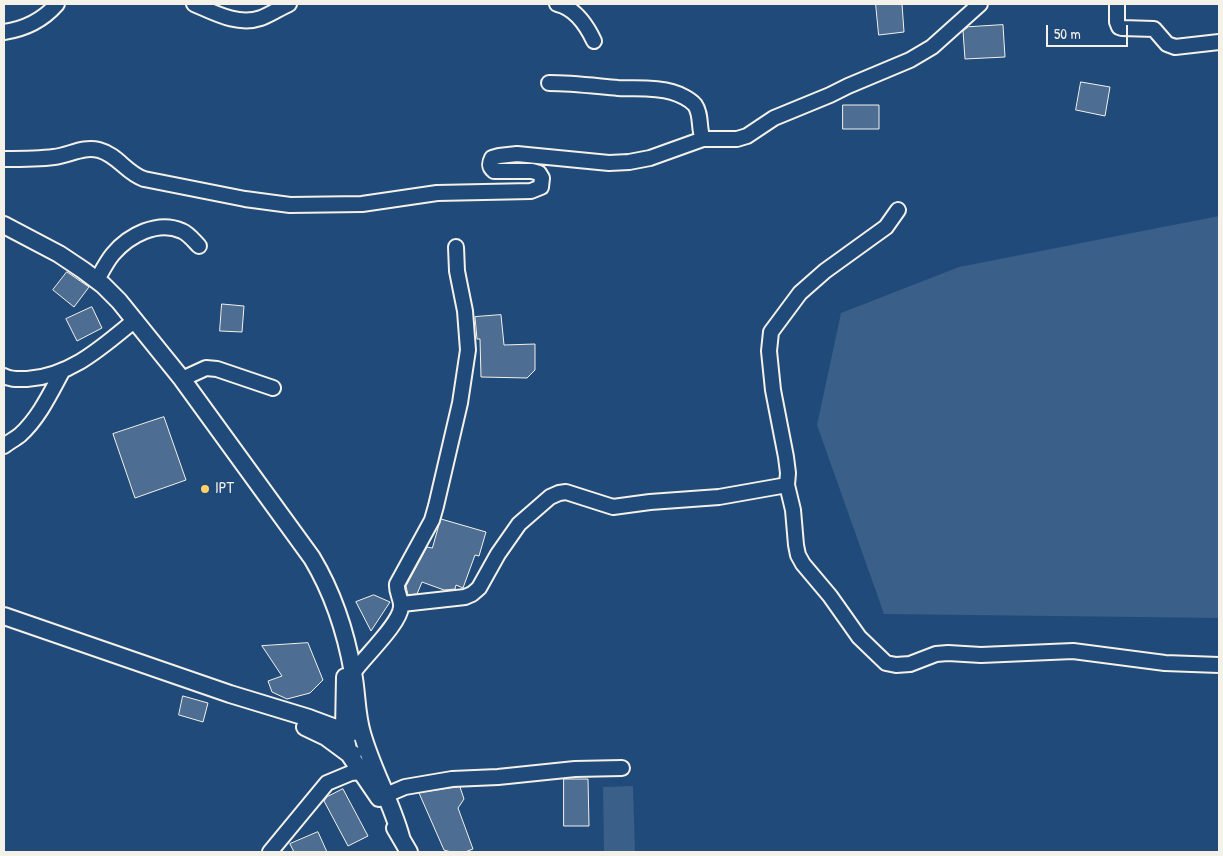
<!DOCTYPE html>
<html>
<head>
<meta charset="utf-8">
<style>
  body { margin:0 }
  #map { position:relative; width:1223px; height:856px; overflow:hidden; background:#1f4a7a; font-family:"Patrick Hand",sans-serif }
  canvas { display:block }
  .frame { position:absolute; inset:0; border:5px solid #f4f1e8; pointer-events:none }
  .scale { position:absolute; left:1046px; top:25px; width:82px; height:22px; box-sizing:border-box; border:2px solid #f4f1e8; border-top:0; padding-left:6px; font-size:15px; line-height:18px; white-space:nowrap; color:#f4f1e8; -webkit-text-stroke:4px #1f4a7a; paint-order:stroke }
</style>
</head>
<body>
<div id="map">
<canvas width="1223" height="856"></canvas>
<div class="frame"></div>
<div class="scale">50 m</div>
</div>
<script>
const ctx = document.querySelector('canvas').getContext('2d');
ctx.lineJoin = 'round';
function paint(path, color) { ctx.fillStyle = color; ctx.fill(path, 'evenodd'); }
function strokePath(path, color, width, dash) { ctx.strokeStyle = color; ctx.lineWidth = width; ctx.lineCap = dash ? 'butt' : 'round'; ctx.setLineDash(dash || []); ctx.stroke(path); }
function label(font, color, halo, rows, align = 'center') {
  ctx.font = font + ' "Patrick Hand",sans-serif'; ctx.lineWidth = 5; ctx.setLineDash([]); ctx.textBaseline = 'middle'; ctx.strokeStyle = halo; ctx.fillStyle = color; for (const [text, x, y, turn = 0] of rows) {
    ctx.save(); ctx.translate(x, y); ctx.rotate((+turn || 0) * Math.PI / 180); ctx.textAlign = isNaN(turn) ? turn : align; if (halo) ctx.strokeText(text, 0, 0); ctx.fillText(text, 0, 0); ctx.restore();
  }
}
const green = new Path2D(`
  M1219,216V618L884,614L817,425L841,313L959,267Z
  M633,786L635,852H604L603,787Z`);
const building = new Path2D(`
  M876,4H902L904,32L879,35Z
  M1003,25L1005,57L965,59L963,31L968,27Z
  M1081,82L1110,87L1105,116L1076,110Z
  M843,105H879V129H843Z
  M67,272L89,287L74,307L53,290Z
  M222,304L244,306L242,332L220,331Z
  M92,307L102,328L77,341L66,319Z
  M501,315L504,345L535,344V370L527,378L481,377L480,339H477L475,317Z
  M164,417L186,480L135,498L113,434Z
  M441,519L486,532L479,556L475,555L463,588L456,585L455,589L444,590L422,582L417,594L408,595L406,586L427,547L432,548Z
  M374,595L390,602L371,631L356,602Z
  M308,643L323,680L310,693L287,699L272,692L268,681L282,676L262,646Z
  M183,696L208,703L203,722L179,715Z
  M564,779H588L589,826H564Z
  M460,787L464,799L458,808L473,849L465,852H451L444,850L419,793Z
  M343,789L368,836L348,846L324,801L327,797Z
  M318,832L327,852H294L290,844Z`);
const minor = new Path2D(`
  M194,4C215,13 238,26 261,18C271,14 280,8 289,4
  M557,4C575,8 586,24 594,41
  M1117,4V22L1119,27L1122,28L1154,29L1167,44L1175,47L1219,42
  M4,32C25,29 43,20 57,4
  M549,83C572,83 595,86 618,88C636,89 655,87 672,92C679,94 690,99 695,105C702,115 698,128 703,139
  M4,159C20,159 38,159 54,157C70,155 83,146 99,150C118,155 126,173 144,179L245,199L290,205L362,204L437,193L531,191L541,187L542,178L539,173L532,171H494C489,167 489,164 492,158L499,156L517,154L609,163L629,162L650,158L703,139H737L747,136L774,118L830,95L848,86L910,60L932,47L980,4
  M898,210L886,227L825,271L800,293L771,332L769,351L773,390L786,457L788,473L787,485L793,510L796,545L798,555L803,564L830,596L859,637L886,663L896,665L910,664L936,654L948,653L981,655L1073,651L1165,663L1219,665
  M97,280C102,271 107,261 113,254C129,235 158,220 182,231C189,234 194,241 199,246
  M4,376C11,380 18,379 27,379C71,376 102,347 135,320
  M182,379L206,368L217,369L273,388
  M4,446C9,442 15,439 20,435C39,418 51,392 63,370
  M402,604L465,597L472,594L479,588L498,554L519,524L550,497L559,493L566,492L613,507L650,502L719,497L787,485
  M353,673C364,657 400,624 401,607C402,599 396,593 397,584L432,520L436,506L460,403L468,350L465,311L457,271L456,247
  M386,795L405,787L452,779L498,777L575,769L622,768
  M270,852L327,783L351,773L362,772`);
const major = new Path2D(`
  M4,225L59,254L83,270L103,285L119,301L182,379L312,558C333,593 346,633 353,673C357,692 356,713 362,733C372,769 391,801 401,837
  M4,616L230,694L309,718L344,731L361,732
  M345,677L344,731L349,754L379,798
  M305,727L326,737L349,754H353
  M395,828L409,852`);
const markers = [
  [205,489,5,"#ffd166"]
];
const poiNames = [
  ["IPT",215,489]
];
paint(green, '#3a5f88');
paint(building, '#4d6e92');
strokePath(building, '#f4f1e8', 1);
strokePath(minor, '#f4f1e8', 18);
strokePath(major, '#f4f1e8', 20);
strokePath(minor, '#1f4a7a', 14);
strokePath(major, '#1f4a7a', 16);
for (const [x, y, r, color] of markers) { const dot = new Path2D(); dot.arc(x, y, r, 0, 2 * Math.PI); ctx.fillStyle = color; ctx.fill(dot); strokePath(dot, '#1f4a7a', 2); }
label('16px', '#f4f1e8', '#1f4a7a', poiNames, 'left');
</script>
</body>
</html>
